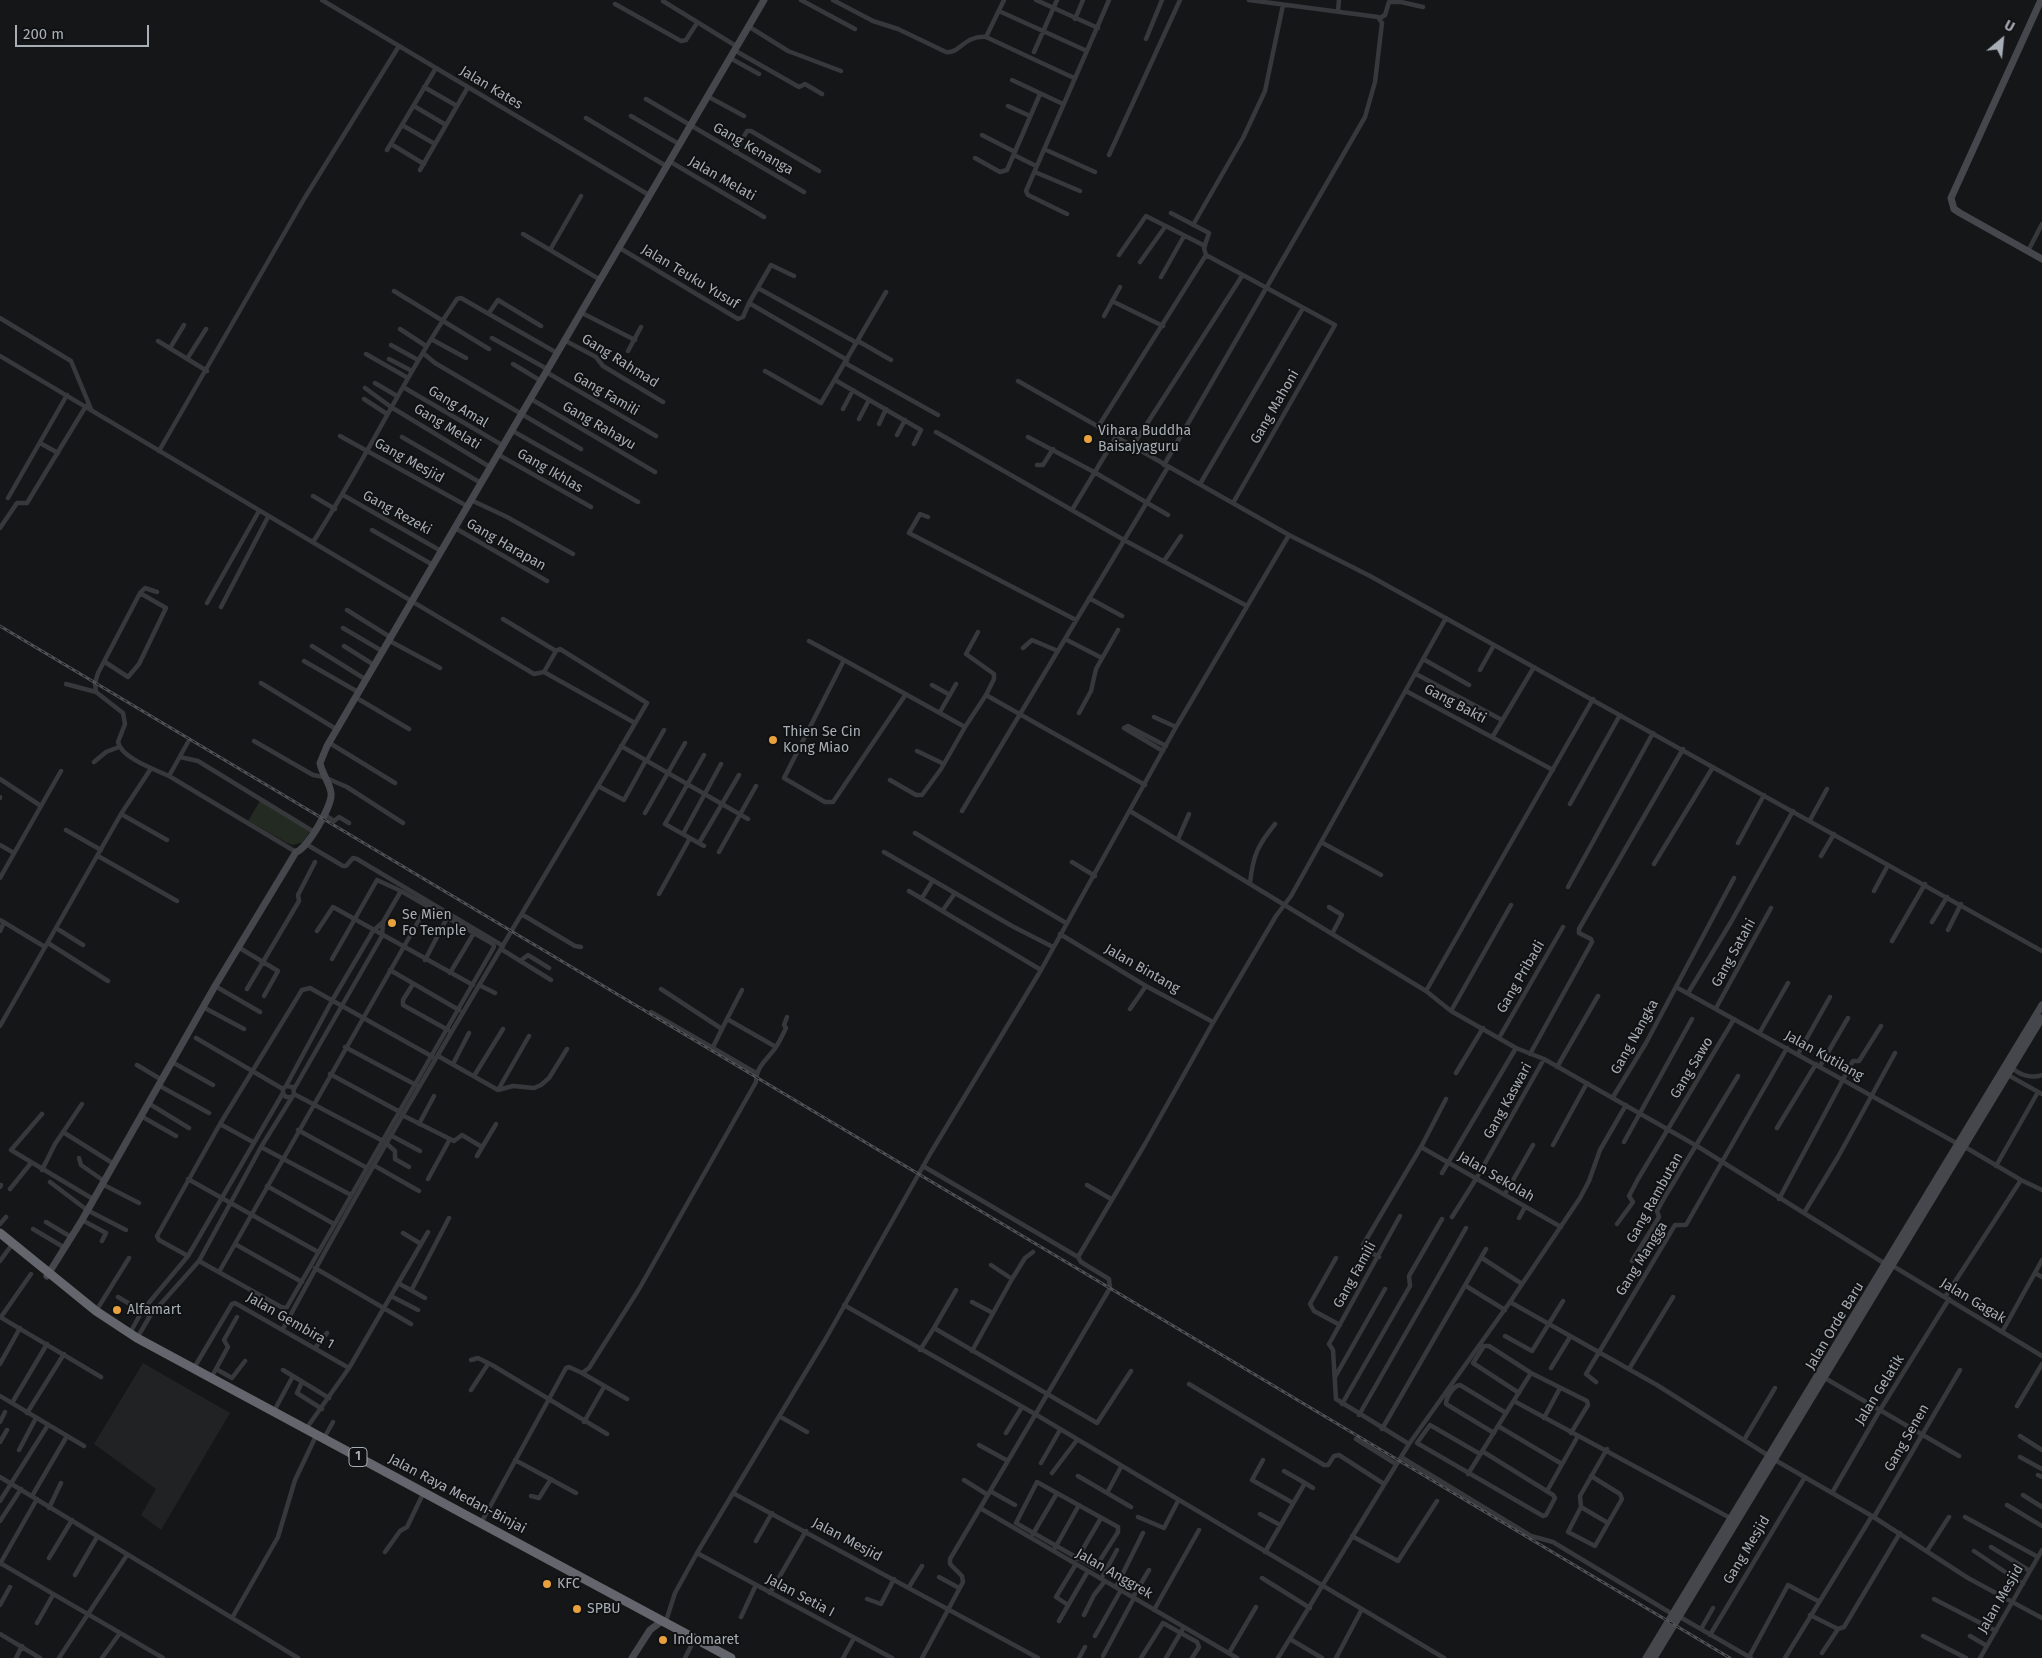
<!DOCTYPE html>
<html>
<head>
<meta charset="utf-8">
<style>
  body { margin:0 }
  #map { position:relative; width:2042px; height:1658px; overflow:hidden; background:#151617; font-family:"Fira Sans",sans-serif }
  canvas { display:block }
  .north { position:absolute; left:1977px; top:15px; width:50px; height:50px; -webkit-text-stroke:4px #101112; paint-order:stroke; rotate:28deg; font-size:14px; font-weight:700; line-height:20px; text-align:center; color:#a8aeb6 }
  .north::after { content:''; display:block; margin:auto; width:18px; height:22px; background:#a8aeb6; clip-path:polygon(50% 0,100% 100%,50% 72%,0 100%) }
  .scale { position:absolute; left:15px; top:25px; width:134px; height:22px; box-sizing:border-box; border:2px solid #a8aeb6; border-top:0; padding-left:6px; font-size:15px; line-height:18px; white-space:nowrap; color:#a8aeb6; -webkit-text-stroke:4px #101112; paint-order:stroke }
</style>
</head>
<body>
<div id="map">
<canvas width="2042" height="1658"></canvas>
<div class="north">U</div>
<div class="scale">200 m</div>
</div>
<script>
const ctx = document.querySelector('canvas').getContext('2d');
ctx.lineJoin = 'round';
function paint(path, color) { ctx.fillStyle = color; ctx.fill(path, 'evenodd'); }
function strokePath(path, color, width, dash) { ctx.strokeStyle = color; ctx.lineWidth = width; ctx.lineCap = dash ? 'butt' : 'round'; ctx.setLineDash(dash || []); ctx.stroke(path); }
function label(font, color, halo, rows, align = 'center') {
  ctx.font = font + ' "Fira Sans",sans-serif'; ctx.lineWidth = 4; ctx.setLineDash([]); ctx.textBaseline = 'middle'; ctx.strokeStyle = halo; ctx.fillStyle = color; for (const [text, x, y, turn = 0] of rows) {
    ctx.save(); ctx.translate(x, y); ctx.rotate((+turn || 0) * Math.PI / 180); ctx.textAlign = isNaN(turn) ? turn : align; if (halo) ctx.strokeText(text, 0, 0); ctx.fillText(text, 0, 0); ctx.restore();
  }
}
const built = new Path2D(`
  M143,1363L230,1413L161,1530L141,1515L156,1489L94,1444Z`);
const green = new Path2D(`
  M261,799L310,831L303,842L293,845L287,843L248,821Z`);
const street = new Path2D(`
  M322,0L649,195
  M801,0L855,29
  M833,0L873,21L898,29L946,52C960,54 964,35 986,37L1074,78
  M1036,0L1098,28
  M663,1L736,46
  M615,4L681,41L686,40L697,23
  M999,11L1087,51
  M1338,11L1339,0
  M1380,18L1385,15L1389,2H1401L1423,7
  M1075,19L1083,0
  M748,26L788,51L841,71
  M986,37L1004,0
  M1146,39L1162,0
  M734,50L799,87L805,84L822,94
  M1034,52L1057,0
  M730,58L759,74
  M1012,80L1063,104
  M424,87L457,106
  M707,96L744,116
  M646,99L804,192
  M414,106L446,125
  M1008,106L1030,116
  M631,116L679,144
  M586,118L666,166
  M402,125L435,144
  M982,135L1015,152
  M391,144L424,164
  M1044,149L1095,172
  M387,150L436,68
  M735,152L747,131H751L819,171
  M1014,155L1036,166
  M1109,155L1180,0
  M975,158L1000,172L1007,170L1040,94
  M669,161L764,217
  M420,170L468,87
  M1035,172L1080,191
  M1067,214L1028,195L1026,191L1109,0
  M1193,225L1243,138L1265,91L1283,5
  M523,234L599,279
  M618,247L738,319L743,317L749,303L847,360
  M550,250L581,196
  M2028,251L2042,224
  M1119,255L1146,216L1205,246
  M1206,255L1335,325L1233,503
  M1140,262L1165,227
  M1161,277L1184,236
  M758,288L857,343
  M394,291L489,349
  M1112,301L1163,326
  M749,303L771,265L794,276
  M580,312L635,340
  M489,313L498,300L541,326
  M1104,316L1120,287
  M0,318L71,361L91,409
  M400,329L426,346
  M492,338L547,369
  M431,339L466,358
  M564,340L596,357L603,366L663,402
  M158,341L207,371
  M858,341L891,360
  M391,345L418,360
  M170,348L184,325
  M628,351L641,327
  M423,353L435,363L581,449
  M366,354L408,378
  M0,356L534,674L544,672L635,723
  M187,359L206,329
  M389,359L412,371
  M845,363L938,415
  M513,364L541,381
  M765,371L821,403L886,292
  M546,372L656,436
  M835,380L921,430L914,444
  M1018,381L1289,535L1370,576L1494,645L2042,951
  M375,383L397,396
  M403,387L502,445
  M365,388L391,407L490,467
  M364,399L387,414
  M531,399L655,472
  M843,409L853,390
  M859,419L869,400
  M879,424L886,409
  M1098,427L1206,255L1204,248L1209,233L1171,213
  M511,430L638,502
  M936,432L1124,540L1247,606
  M897,435L905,420
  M340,436L467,506
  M402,437L481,483
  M1028,437L1094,472L1168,515
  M40,443L58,453
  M1132,447L1242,276
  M159,451L304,199L399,46
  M497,454L591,507
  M1037,465H1043L1053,449
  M1164,465L1365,117L1375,82L1382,23L1378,17L1249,0
  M1200,484L1303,308
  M343,495L441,551
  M313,496L335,509
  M8,498L67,395
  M471,500L507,517L573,554
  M1072,510L1116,437
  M928,517L920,514L909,533L1076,620
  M0,528L17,503H27L86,406
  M455,528L547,581
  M372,530L433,565
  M313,542C364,463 404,377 457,299L461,298L557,353
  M1164,561L1181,536
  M1089,598L1122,616
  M207,603L259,511
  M221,607L268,517
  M347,610L390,637
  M503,619L556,651
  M343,628L382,651
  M978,632L966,654L994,674V679L986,695
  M1065,639L1102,658
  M388,640L440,668
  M809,641L844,660
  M312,646L365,679
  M344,646L374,665
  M1023,648L1032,640L1058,651
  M1423,659L1469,685
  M304,661L358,692
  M105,662L128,677L139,664L166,608L140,593
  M1480,670L1494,645
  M1416,674L1502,720
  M261,683L336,729
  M66,684L96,692L123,713L125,724L118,742C121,758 156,770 169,776L296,852
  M932,685L950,695
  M1406,691L1553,770
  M96,692L95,683L98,673L140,593L145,588L157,592
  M906,694L833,802H825L784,778L844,660L965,727L986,695L1145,785
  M355,697L409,729
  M940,712L956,684
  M1079,713L1091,691L1096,669L1118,630
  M1154,717L1176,727
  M1493,736L1534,667
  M254,741L313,775L324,777L347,787L403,823
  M328,742L395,783
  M621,746L748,819
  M917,751L944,764
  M1163,751L1124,728L1128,726L1166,746
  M180,757L198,761L314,832
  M647,760L664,730
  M94,762L106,752L119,747
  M169,776L188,742
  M0,779L41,806
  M890,780L916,795H922L941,769L965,727
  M598,786L624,800L646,760
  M0,797V798
  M1570,804L1620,715
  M962,811L1168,467
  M1130,811L1426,991L1451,1011L1516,1048L1544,1059L1697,1146L1887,1265
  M645,813L685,743
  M121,814L167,840
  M324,814L334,821L339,817L349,823
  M1810,820L1827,789
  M66,830L101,850
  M915,833L1066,923
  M683,834L721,764
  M1178,839L1189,814
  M1321,842L1381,875
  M699,843L739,775
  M1738,843L1764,795
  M306,844L343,866H346L353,858L357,859L503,946
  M0,845L14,853
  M704,846L665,824L704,755
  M719,852L756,786
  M884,852L1012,926L1053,947
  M98,856L177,901
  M1821,856L1834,834
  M1072,862L1095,876
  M1654,864L1713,767
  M0,878L61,771
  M1250,883C1253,855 1258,845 1275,824
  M1568,887L1653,733
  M909,891L1041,970
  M1874,891L1888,865
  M659,894L690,838
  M922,898L933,880
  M1329,907L1342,915L1332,934
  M943,910L955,893
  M523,915L575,946L581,947
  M0,920L45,947
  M1932,922L1947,897
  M56,928L83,945
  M1948,930L1961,904
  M0,931L4,922
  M317,931L333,907L473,985
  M1060,934L1146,986L1213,1022
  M1892,941L1925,884
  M48,943L108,981
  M238,947L278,971L264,996
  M501,949L551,980
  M425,960L447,918
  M520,961L528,955L549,968
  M390,970L459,1010
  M450,973L474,933
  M413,984L403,1000V1005L448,1030
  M479,985L495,993
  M215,986L260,1012
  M1676,987L1958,1144
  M247,989L299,901L298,895L315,862
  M661,989L722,1029
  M1426,991L1593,699
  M1688,993L1731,922L1793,811
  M203,1007L244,1029
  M1716,1008L1771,908
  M1130,1009L1146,986
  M1451,1011L1511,905
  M651,1012L756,1073
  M727,1019L742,990
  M0,1026L121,814L150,770
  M1760,1032L1788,983
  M196,1038L283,1089
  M1499,1038L1563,927
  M345,1047L416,1085
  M712,1049L727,1019L776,1047
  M1530,1054L1592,942L1591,939L1579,933V929L1683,749
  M1798,1054L1830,997
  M438,1056L498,1090L513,1086L534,1088L541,1085L549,1078L567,1049
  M172,1062L213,1085
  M453,1064L469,1033
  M137,1065L162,1080
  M1820,1066L1848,1018
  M1557,1067L1598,996
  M2012,1068C2020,1075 2032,1079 2042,1075
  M1456,1073L1483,1028
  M330,1074L400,1112
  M2008,1075L2042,1094
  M474,1076L503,1029
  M158,1085L209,1113
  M286,1086L333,999L373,931L383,922L401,891
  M294,1089L382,936L383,922
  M498,1090L529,1036
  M294,1094L383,1141
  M1613,1097L1646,1043L1734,878
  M148,1103L189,1128
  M42,1114L11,1150L93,1199
  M141,1116L176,1136
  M404,1116L454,1141L462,1135L482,1147
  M220,1124L253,1142
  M419,1124L434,1096
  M1777,1128L1816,1064
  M298,1130L367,1168
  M63,1132L114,1164
  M392,1136L420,1151
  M1624,1142L1692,1019
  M387,1144L395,1151V1159L409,1167
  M1553,1145L1587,1083
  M261,1147L351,1195
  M1421,1147L1561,1227
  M1965,1147L2021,1180L2042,1190
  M477,1156L496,1124
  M79,1158L81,1165L104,1181
  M375,1166L419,1191
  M923,1166L1078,1257
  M1996,1166L2038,1092
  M42,1170L55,1144L82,1104
  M1442,1173L1516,1048
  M188,1179L318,1252
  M428,1179L450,1139
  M50,1182L87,1210L126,1230
  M102,1184L139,1203
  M1087,1185L1111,1199
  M267,1186L334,1224
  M0,1187L1,1185
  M10,1189L31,1163
  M1505,1194L1533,1145
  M1779,1199L1853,1061H1859L1881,1026
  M1804,1213L1838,1157L1895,1053
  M1400,1216L1329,1344L1333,1350L1336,1399L1409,1444
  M1452,1217L1476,1179L1544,1059
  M1519,1218L1525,1207
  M82,1220L106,1233L102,1241
  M46,1222L71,1237
  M0,1224L6,1217
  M1617,1224L1633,1202L1629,1196L1638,1179L1734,1019
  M33,1229L65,1248
  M403,1233L421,1244
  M235,1244L302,1282
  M188,1256L159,1240L157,1236L220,1124L302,990L310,988L433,1057
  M1379,1257L1364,1249L1363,1245L1421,1147L1446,1099
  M1336,1258L1310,1304L1314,1311L1340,1325
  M1482,1258L1522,1284
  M0,1261L11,1246
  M199,1261L283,1308L287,1307L494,947L493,944L401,891L377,880L332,959
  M1632,1261L1659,1217L1657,1211L1666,1195L1738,1076
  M991,1265L1012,1279
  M1893,1266L2042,1356
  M315,1268L411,1324
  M219,1272L427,906
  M2035,1273L2042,1277
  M398,1283L425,1298
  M1466,1286L1505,1310
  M412,1289L449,1218
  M956,1290L934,1328L1097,1423L1131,1371
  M391,1296L418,1310
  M118,1297L150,1316
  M1945,1297L2021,1180
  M972,1302L993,1313
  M1510,1302L1657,1385L1769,1456
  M844,1305L1035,1414L1444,1658
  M96,1311L129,1258
  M0,1317L101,1377
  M1,1317L31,1274
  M283,1329C397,1116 525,911 647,703L560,649L556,651L544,672
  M2002,1332L2042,1260
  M130,1333L142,1311L188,1256L283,1093
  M1505,1336L1532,1351L1563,1301
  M137,1338L150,1316L199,1261L261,1147L294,1094L293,1087L286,1086L283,1089V1093L286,1097H291
  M315,1348L327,1333
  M920,1350L934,1328
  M972,1351L1012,1279L1025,1258L1033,1252
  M471,1360L478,1358L492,1365L607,1434
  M0,1364L20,1328
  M194,1368L232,1304L235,1303L349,1368
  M1551,1368L1570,1337
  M216,1369L232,1378L245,1361
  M1629,1369L1673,1297
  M283,1370L329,1398
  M582,1373L627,1399
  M1335,1377L1385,1289
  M1823,1377L1959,1456
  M211,1378L228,1347L224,1340L237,1317
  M302,1382L297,1393L322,1409
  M1596,1382L1586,1374L1675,1225H1686L1787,1048
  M1189,1384L1324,1465H1328L1334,1456L1339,1455L1384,1484
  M471,1390L488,1364
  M1519,1393L1473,1363L1484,1346H1489L1531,1373L1587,1401L1588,1405L1571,1433
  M0,1396L84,1446
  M1514,1401L1732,1519
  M12,1403L47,1344
  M1342,1404L1410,1286L1409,1276L1442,1219
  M2017,1406L2042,1364
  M274,1411L293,1376
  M27,1413L64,1354
  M1359,1415L1466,1228
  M779,1416L807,1432
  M1544,1418L1560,1388
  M0,1422L5,1412
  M584,1422L604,1387
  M1498,1426L1562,1464
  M306,1429L349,1368L428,1232
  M1382,1429L1486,1249
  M1006,1433L1022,1407
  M1494,1433L1446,1404C1446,1398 1453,1386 1460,1385L1506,1413
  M2020,1436L2042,1450
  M324,1438L333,1422
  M1356,1439L1396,1464
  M1744,1440L1775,1388
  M0,1442L7,1430
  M979,1445L1008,1461
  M19,1450L36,1418
  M1480,1454L1430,1425L1417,1443L1543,1516L1546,1515L1555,1498L1553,1495L1482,1451
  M1401,1457L1531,1536L1553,1542L1674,1615
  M2020,1457L2042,1469
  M515,1460L576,1493
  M1263,1460L1252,1480L1293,1503
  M1775,1460L1872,1516L1968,1578L2042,1618
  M1041,1463L1060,1430
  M1284,1471L1305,1483
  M1052,1473L1077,1440
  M1468,1474L1531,1373
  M2038,1475L2042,1477
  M1078,1476L1131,1507
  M1591,1476L1620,1494L1622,1499L1595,1546L1568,1532L1581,1507L1580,1496L1607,1449
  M0,1477L298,1658
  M964,1480L988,1495
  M1037,1482L1118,1527V1532L1095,1568L1016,1523Z
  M990,1491L1015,1505
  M1547,1491L1578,1436
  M733,1493L1038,1658
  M1107,1493L1121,1467
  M1832,1493L1880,1410L1949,1299
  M2023,1495L2042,1507
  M32,1496L67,1436
  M531,1496L539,1498L551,1479
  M0,1501L48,1425
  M2007,1505L2042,1526
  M1581,1507L1608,1523
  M49,1508L61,1483
  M980,1508L1237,1658
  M1260,1514L1280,1525
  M1138,1517L1164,1528L1178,1501
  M1874,1517L1960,1370
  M1965,1517L2038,1557
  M0,1521L21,1489
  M481,1523L566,1368L569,1367L582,1373L589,1368L639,1289L756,1082C756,1066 768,1059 776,1047C780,1041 783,1034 786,1028L784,1025L787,1017
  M1033,1534L1057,1493
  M1352,1536L1398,1561L1437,1501
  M756,1541L772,1513
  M1991,1547L2030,1571
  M1055,1548L1079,1505
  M1927,1551L1949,1517
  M1974,1551L2023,1584
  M385,1552L400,1531L407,1527L422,1496
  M1265,1552L1305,1483L1313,1488
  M697,1553L892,1658
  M49,1558L72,1520
  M1077,1559L1101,1518
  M0,1563L163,1658
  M0,1564L37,1499
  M75,1575L97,1537
  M939,1577L959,1588
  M1262,1578L1310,1608
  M1101,1579L1117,1550
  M909,1587L922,1566
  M1116,1587L1143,1533
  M770,1593L806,1531
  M1133,1597L1149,1570
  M867,1599L881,1604L894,1579
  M1934,1599L1996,1631
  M0,1605L10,1587
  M1068,1605L1056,1597L1076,1564
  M1154,1610L1199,1530
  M1084,1615L1094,1595L1105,1581
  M1810,1615L1838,1629
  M741,1617L756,1585
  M1680,1617L1751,1658
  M232,1618L278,1537L295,1480L315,1438
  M1059,1621L1088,1571
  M37,1623L53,1595
  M665,1624L675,1593L697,1553L825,1340L930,1154L1041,970L1176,727L1289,535
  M1701,1629L1713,1608
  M0,1634L40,1658
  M1710,1635L1805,1477
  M1095,1636L1121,1590
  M1923,1636L1966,1658
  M1970,1636L1987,1646
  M1290,1639L1322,1658
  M1229,1653L1256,1607
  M1822,1653L1838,1629L1844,1627L1900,1533
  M1103,1656L1134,1598
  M1749,1657L1788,1585L1818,1601
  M16,1658L22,1646
  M59,1658L127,1555
  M102,1658L120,1633
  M685,1658L693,1642
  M843,1658L854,1638
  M922,1658L963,1582L962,1576L950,1564V1559L1110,1288L1109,1279L1081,1262L1078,1257L1145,1144L1210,1028L1276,916L1291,896L1446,618
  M1079,1658L1085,1647
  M1141,1658L1163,1623L1197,1642L1199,1647L1192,1658
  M1166,1658L1184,1627
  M1278,1658L1409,1444L1510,1302L1580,1198L1589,1181L1600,1150L1626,1105
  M1336,1658L1362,1609
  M1785,1658L1872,1516
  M1980,1658L2042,1550`);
const secondary = new Path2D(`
  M2041,0L1951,198L1954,209L1960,213L2042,259
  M47,1276L82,1220L215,986L296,852C307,849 333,805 331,793C330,783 322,774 320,763L327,746L764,0
  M632,1658L650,1630L662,1621
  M1646,1658L2042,1005
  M1654,1658L2042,1018`);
const highway = new Path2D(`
  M0,1233L96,1311L137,1338L731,1658`);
const rail = new Path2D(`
  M0,626L1730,1658`);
const markers = [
  [1088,439,5,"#e7a13d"],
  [773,740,5,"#e7a13d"],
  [392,923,5,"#e7a13d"],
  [117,1310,5,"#e7a13d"],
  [547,1584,5,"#e7a13d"],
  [577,1609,5,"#e7a13d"],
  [663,1640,5,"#e7a13d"]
];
const shields = [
  [358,1457,18]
];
const shieldNames = [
  ["1",358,1457]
];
const streetNames = [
  ["Jalan Kates",491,88,31],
  ["Gang Kenanga",753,149,30],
  ["Jalan Melati",722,179,30],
  ["Jalan Teuku Yusuf",690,277,31],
  ["Gang Rahmad",620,361,32],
  ["Gang Famili",606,394,30],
  ["Gang Amal",458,407,31],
  ["Gang Mahoni",1275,407,-60],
  ["Gang Rahayu",599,426,30],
  ["Gang Melati",447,427,31],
  ["Gang Mesjid",409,461,29],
  ["Gang Ikhlas",550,471,30],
  ["Gang Rezeki",397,513,29],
  ["Gang Harapan",506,545,30],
  ["Gang Bakti",1455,704,28],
  ["Gang Satahi",1734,953,-61],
  ["Jalan Bintang",1142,969,30],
  ["Gang Pribadi",1521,977,-60],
  ["Gang Nangka",1635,1037,-61],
  ["Jalan Kutilang",1824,1056,29],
  ["Gang Sawo",1692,1068,-59],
  ["Gang Kaswari",1508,1101,-61],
  ["Jalan Sekolah",1496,1177,30],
  ["Gang Rambutan",1655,1198,-61],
  ["Gang Mangga",1642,1259,-58],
  ["Gang Famili",1355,1275,-61],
  ["Jalan Gagak",1973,1301,31],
  ["Jalan Gembira 1",290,1321,30],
  ["Jalan Orde Baru",1835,1326,-59],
  ["Jalan Gelatik",1880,1390,-58],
  ["Gang Senen",1907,1438,-60],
  ["Jalan Raya Medan-Binjai",457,1494,28],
  ["Jalan Mesjid",847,1540,28],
  ["Gang Mesjid",1747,1550,-59],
  ["Jalan Anggrek",1114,1574,30],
  ["Jalan Setia I",800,1596,28],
  ["Jalan Mesjid",2001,1599,-60]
];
const poiNames = [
  ["Vihara Buddha",1098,431],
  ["Baisajyaguru",1098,447],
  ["Thien Se Cin",783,732],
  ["Kong Miao",783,748],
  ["Se Mien",402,915],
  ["Fo Temple",402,931],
  ["Alfamart",127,1310],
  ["KFC",557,1584],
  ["SPBU",587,1609],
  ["Indomaret",673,1640]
];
paint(built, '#212224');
paint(green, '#222a22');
strokePath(street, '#37383c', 4.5);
strokePath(secondary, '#45474c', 7);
strokePath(highway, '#63666d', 9);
strokePath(rail, '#4e5055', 3);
strokePath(rail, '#101112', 1, [4]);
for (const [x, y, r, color] of markers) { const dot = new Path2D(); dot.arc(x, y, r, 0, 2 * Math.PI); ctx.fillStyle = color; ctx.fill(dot); strokePath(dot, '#101112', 2); }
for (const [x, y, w] of shields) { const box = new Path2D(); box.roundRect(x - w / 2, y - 9.5, w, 19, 4); ctx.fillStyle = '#101112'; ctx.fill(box); strokePath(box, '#a8aeb6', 1); }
label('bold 12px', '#a8aeb6', null, shieldNames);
label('14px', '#a8aeb6', '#101112', streetNames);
label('14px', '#a8aeb6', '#101112', poiNames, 'left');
</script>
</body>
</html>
